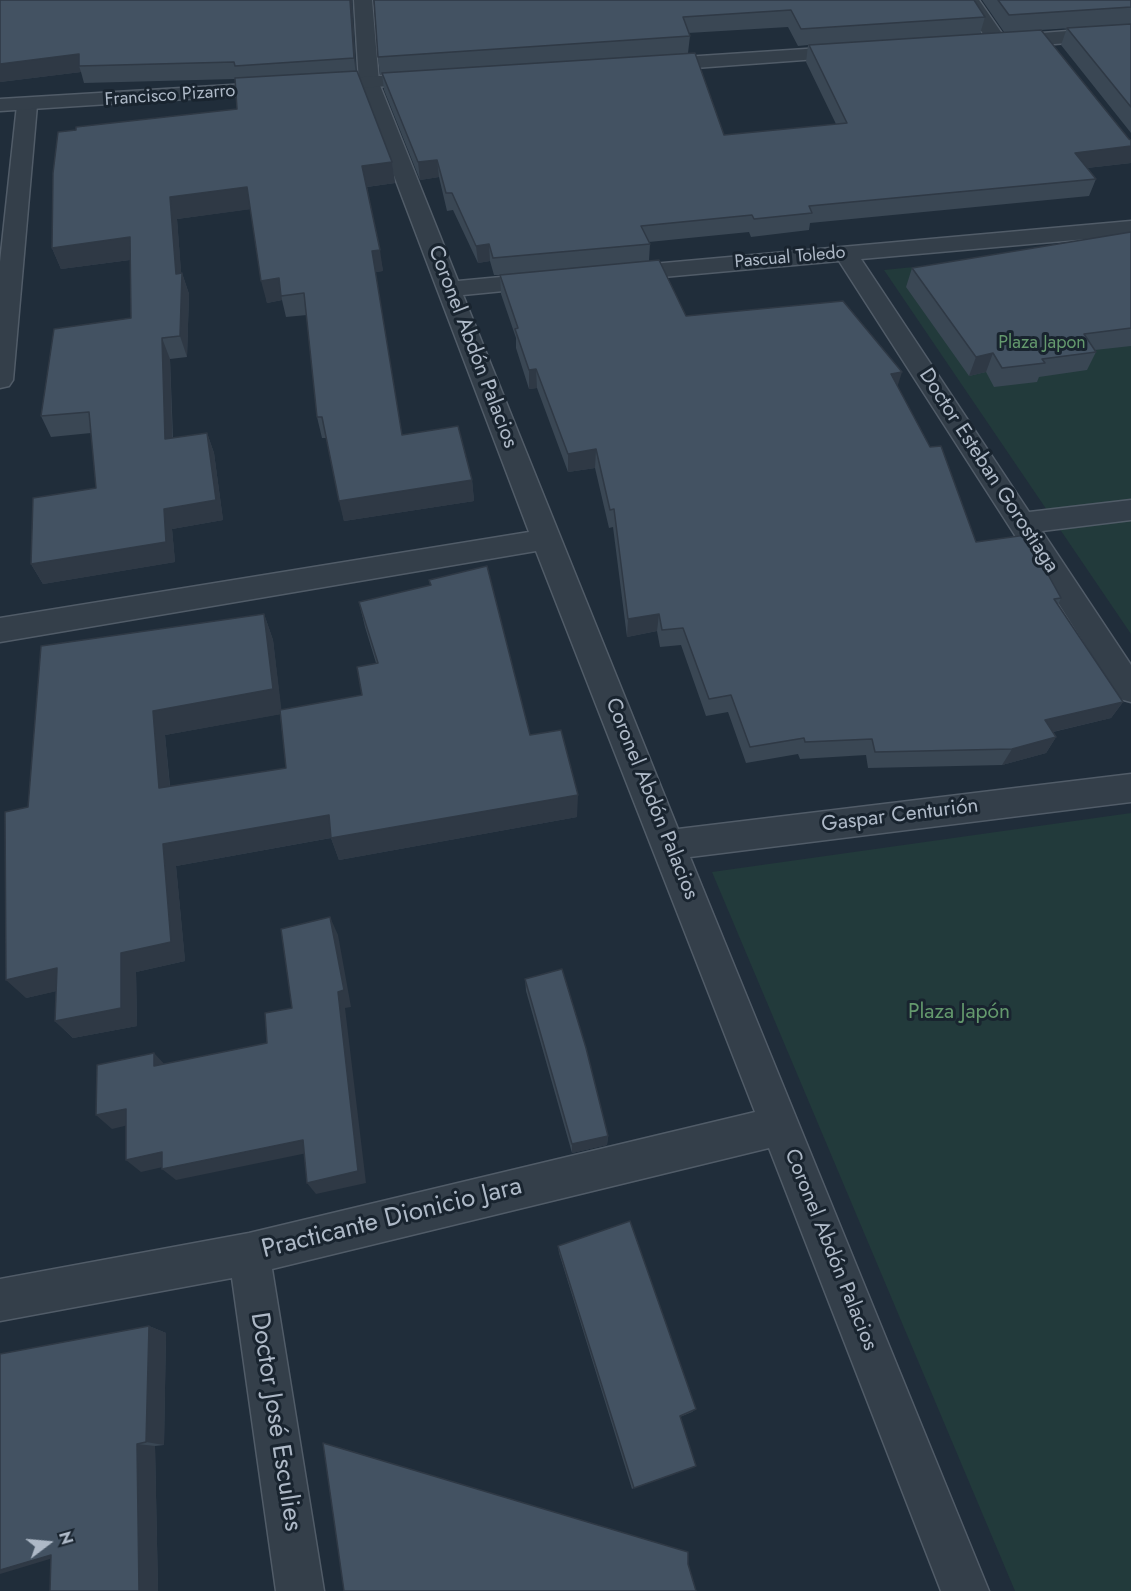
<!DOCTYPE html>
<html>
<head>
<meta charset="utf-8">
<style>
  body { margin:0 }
  #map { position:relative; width:1131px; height:1591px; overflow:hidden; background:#202d3a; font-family:Jost,sans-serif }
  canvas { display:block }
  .north { position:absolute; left:18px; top:1513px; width:60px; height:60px; -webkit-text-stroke:4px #19242f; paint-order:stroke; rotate:74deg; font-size:16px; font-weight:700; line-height:24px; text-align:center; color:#aeb9c7 }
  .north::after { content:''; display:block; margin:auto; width:21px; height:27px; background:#aeb9c7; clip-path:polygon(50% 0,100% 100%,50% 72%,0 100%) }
</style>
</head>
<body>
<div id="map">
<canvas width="1131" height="1591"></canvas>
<div class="north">N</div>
</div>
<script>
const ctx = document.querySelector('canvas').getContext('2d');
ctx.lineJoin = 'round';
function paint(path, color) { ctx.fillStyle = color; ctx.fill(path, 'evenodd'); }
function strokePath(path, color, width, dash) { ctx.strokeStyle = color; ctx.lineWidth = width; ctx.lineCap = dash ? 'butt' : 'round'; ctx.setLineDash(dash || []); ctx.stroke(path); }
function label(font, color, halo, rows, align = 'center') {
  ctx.font = font + ' Jost,sans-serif'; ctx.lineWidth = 6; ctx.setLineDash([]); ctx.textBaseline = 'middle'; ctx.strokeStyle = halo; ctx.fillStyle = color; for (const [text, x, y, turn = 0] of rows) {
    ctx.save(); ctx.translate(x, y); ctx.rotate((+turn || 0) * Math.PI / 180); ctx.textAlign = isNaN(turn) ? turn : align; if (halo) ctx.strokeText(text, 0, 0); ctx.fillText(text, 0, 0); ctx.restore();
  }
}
const green = new Path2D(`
  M1131,245V634L884,270Z
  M1131,813V1591H1015L712,872Z`);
const minor = new Path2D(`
  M354,0H372L379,83L458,281L544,273L552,275L556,280L552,285L544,287L463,295L678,829L1131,774V802L690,857L989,1591H941L769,1148L272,1269L324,1591H276L232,1278L0,1321V1279L249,1233L755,1112L536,551L0,642V618L529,532L359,83Z
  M961,0H979L1008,42L1005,46H991Z
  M27,99L34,101L37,105L13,380L9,386L0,388V262L17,105L20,101Z
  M1131,221V235L861,259L1029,512L1131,500V520L1042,531L1131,665V702L1120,699L839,261L619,281L611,279L607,274L611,269L619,267Z`);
const tertiary = new Path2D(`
  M1131,26V38L1004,48L997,46L994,42L997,38L1004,36Z
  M851,46L858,48L861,52L858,56L654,71L647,69L644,65L647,61L654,59Z
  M429,73L436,75L439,79L436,83L0,111V99Z`);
const wall = new Path2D(`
  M0,0H352L356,71L392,162L395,183L367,187L383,271L375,272L402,435L472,480L474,501L344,521L327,438H322L317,417L307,315L286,317L282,300L267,303L250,209L177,219L181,273H182L189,294L187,357L170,359L173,438L207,433L214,453L223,520L172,529L175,562L43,584L31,564L96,488L91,433L51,437L41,416L131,318L130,260L61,269L52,248L76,130L237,109L235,79L84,83L81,72L0,82Z
  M374,0H974L985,17L980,34L1004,32L982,0H1131V133L1061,45L1067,28L1131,24L1041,30L1131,146V163L1087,168L1096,179L1089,196L810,223L809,230L751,237L749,232L649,242L650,244L649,261L686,316L897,386L976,542L1061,598L1058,605L1123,702L1111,718L1053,732L1056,737L1046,753L1002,765L868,768L866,755L800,759L798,754L746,763L728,712L706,716L681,645L660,647L657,631L627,637L613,527L609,528L595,468L568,472L537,388L529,389L516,348V338L501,294L500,275H494L490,261L478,263L453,210L447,211L439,177L420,180L384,90L382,74H380L378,57ZM788,27L798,46L808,45L806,62L836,124L724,135L688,53L690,36L688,33Z
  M1131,232V346L1095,350L1096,352L1087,370L1039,377L1037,382L994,387L986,372L969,376L906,287L912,268Z
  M429,580L530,735L577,817L339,860L331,838L176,866L185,961L136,972L137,1026L73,1038L55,1021L56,991L26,998L28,807L264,614L273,640L281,710L362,695L376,663L365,627L359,602L430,585ZM280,714L286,768L170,786L165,735Z
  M525,979L608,1136L607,1145L572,1153L526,991Z
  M558,1246L696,1409L692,1412L680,1417L634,1488L632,1489L559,1253Z
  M149,1326L166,1333L164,1445L155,1446L158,1591H50L51,1559Z`);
const shadedWall = new Path2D(`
  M350,0H352L356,76L354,58Z
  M79,54V66L81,72L0,82V64Z
  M1131,146V163L1068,170L1075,153Z
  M437,160L439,177L420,180L418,162Z
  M392,162L395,183L366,187L362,166Z
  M247,187L252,209L177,219L182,283V273L189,294L187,357L180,336L170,197Z
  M130,237L137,259L61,269L52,248Z
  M489,244L490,261L478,263L476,246Z
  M380,250L383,271L375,272L372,251Z
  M279,278L282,300L267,303L261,281Z
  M162,338L170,359L173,460L165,439Z
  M993,353L986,372L969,376L976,357Z
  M536,369L537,388L529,389V370Z
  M902,372L896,391L891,374Z
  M207,433L214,453L223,520L172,529L175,562L43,584L31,564L164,509Z
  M596,449L595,468L568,472V454Z
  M472,480L474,501L344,521L339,501Z
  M264,614L273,640L282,714L165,735L172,811L159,788L153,711Z
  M659,614L657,631L627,637L628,619Z
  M1123,702L1111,718L1035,736L1045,720Z
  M1056,737L1046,753L1002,765L1012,749Z
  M578,795L577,817L339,860L331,838Z
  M329,815L336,837L176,866L185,961L136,972L137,1026L73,1038L55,1021L163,844Z
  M330,917L338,935L351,1007L345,1008L366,1183L316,1194L307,1183L338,992Z
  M57,968L75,987L26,998L6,980Z
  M154,1053L168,1068L154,1066Z
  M126,1109L141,1122L112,1129L96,1115Z
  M608,1136L607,1145L572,1153V1144Z
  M303,1140L312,1152L176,1180L162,1169Z
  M162,1152L176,1164L141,1172L126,1160Z
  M149,1326L166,1333L164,1445L146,1442Z
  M323,1443L335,1446L682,1550L688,1552Z
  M137,1444L155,1446L158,1591H139Z
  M73,1552L0,1574V1570L51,1555Z`);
const building = new Path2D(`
  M0,0H350L354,58L235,66L234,62L79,66V54L0,64Z
  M374,0H974L985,17L801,29L791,10L683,17L690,36L378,57Z
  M998,0H1131V7L1009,15Z
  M1131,24V107L1067,28Z
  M1041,30L1129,139L1131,140V146L1075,153L1096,179L809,206L812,213L754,219L752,215L641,226L650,244L493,258L489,244L476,246L452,193H446L437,160L418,162L382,73L695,53L724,135L847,123L809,45Z
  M357,71L392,162L362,166L380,250L372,251L402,435L458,426L472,480L339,501L322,417H317L304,293L281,296L279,278L261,281L247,187L170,197L176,274L182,273L180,336L162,338L165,439L207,433L216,500L164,509L166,542L31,564L33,498L96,488L89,412L41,416L54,329L131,318L130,237L52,248L53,173L58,132L76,130V127L237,109L235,78Z
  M1131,232V328L1084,334L1096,352L1042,359L1045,363L1002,368L993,353L976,357L912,268Z
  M659,260L686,316L843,301L902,372L891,374L930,447L941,446L976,542L1026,535L1061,598L1054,599L1123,702L1045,720L1056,737L1012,749L875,752L872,739L805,742L804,738L750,747L731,695L709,699L683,628L662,630L659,614L628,619L614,509L610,510L596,449L568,454L536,369L529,370L515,329L518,328L500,275Z
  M487,566L530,735L561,730L578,795L331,838L329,815L163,844L171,942L121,953V1008L55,1021L57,968L6,980L5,812L28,807L41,646L264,614L273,689L153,711L159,788L286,768L280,710L362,695L357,667L378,663L359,602L431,585L429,580Z
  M330,917L344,990L338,992L358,1171L307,1183L303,1140L162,1169V1152L126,1160V1109L96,1115L97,1065L154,1053V1066L267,1043L265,1013L292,1008L281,929Z
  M562,969L586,1048L608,1136L572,1144L525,979Z
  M630,1221L696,1409L680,1416L696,1466L634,1488L558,1246Z
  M149,1326L146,1442L137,1444L139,1591H50L51,1555L0,1570V1354Z
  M323,1443L688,1552V1564L696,1591H344Z`);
const farStreetnames = [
  ["Francisco Pizarro",170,96,-4],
  ["Pascual Toledo",790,258,-5]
];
const farParknames = [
  ["Plaza Japon",1042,344]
];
const streetNames = [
  ["Coronel Abdón Palacios",472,347,69],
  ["Doctor Esteban Gorostiaga",988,471,57],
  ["Coronel Abdón Palacios",651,799,68],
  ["Gaspar Centurión",900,816,-7],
  ["Coronel Abdón Palacios",830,1250,68]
];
const parkNames = [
  ["Plaza Japón",959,1013]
];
const nearStreetnames = [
  ["Practicante Dionicio Jara",392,1219,-14],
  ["Doctor José Esculies",275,1422,81]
];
paint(green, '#223a3b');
strokePath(minor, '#515c68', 3);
strokePath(tertiary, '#515c68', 3);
paint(minor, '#343f4a');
paint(tertiary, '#343f4a');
paint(wall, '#3a4754');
paint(shadedWall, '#2f3945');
paint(building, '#435262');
strokePath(building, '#2f3945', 1.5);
label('18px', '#aeb9c7', '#19242f', farStreetnames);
label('18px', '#64996d', '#19242f', farParknames);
label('21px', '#aeb9c7', '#19242f', streetNames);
label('21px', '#64996d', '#19242f', parkNames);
label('26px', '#aeb9c7', '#19242f', nearStreetnames);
</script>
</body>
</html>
